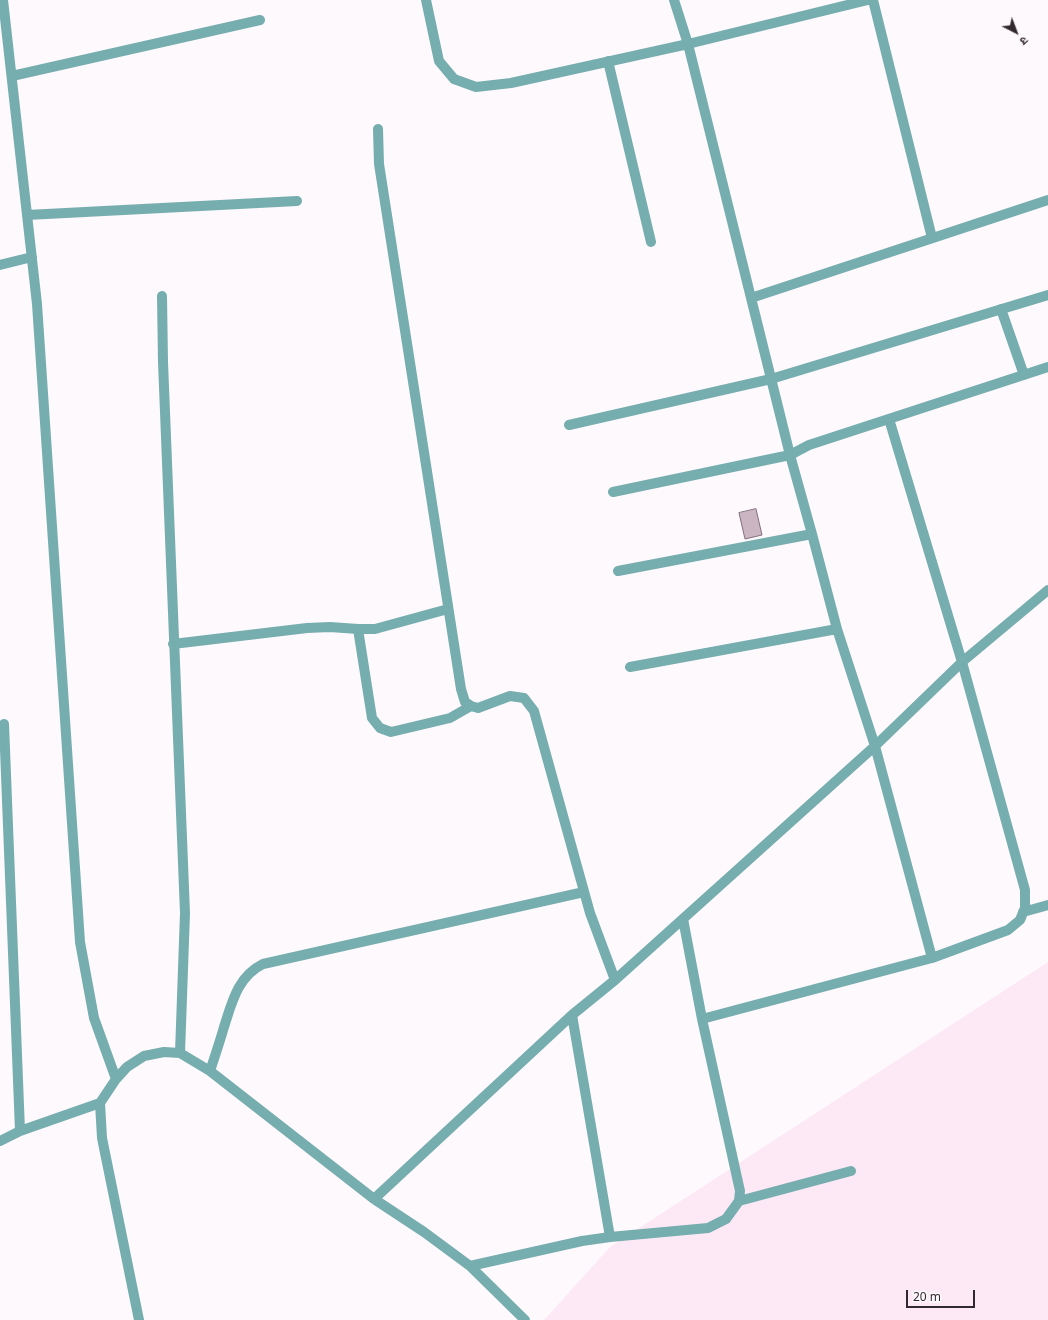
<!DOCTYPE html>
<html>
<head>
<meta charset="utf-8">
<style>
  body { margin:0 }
  #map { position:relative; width:1048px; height:1320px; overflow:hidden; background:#fef9fc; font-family:"Noto Sans","Noto Sans Devanagari",sans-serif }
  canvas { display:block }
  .north { position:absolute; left:996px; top:12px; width:40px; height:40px; -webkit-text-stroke:3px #fef9fc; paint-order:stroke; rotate:138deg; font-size:11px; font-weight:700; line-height:16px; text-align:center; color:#32292e }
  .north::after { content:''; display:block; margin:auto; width:14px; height:18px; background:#32292e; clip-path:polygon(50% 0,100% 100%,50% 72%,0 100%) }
  .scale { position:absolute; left:906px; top:1290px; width:69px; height:18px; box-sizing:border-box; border:2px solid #32292e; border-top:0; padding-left:5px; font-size:12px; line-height:14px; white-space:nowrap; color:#32292e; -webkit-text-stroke:3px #fef9fc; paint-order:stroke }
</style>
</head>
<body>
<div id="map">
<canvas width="1048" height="1320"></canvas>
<div class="north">उ</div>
<div class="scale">20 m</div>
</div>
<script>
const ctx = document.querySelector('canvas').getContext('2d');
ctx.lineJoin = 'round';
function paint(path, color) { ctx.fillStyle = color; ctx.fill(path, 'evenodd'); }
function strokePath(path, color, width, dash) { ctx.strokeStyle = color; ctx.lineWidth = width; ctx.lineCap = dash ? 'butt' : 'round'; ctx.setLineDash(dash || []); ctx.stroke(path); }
const built = new Path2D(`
  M1048,962V1320H544L610,1247Z`);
const building = new Path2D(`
  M756,509L762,535L745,539L739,513Z`);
const minor = new Path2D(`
  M3,0L37,304L80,942L94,1018L116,1079
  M426,0L439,61L454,79L476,87L511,83L688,44L868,0
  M674,0L688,44L790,455L812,534L837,629L875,746L932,958
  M873,0L932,238
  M608,61L651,242
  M12,76L260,20
  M378,129L379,164L461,689L465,702L471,706L478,708L510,696L524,698L534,711L590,913L615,980
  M27,215L297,201
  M0,265L32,257
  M162,296L163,362L185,913L180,1053
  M751,298L1048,200
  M1001,309L1024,375
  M569,425L771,379L1048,295
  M613,492L790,455L809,445L1048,367
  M618,571L812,534
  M358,629L372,718L380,728L391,732L450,718L471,706
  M173,644L307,628L330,627L358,629H375L448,609
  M630,667L837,629
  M4,724L20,1131
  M1023,912L1048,905
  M683,919L702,1019L932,958L1008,930L1020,920L1025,908V890L962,662L889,419
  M572,1015L610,1237
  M210,1071C215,1056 220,1041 224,1027C232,1002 238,976 263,964L584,892
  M0,1141L20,1131L100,1103
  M374,1199L572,1015L615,980L875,746L962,662L1048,590
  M739,1201L851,1171
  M470,1266L582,1241L610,1237L708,1228L726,1219L739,1201L740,1191L702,1019
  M139,1320L102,1138L100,1103L116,1079L127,1067L144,1056L164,1052L180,1053L210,1071L374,1199L424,1232L470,1266L525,1320`);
paint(built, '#fde9f5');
paint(building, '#ccb5c3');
strokePath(building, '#846f7c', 1);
strokePath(minor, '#76adaf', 10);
</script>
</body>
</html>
